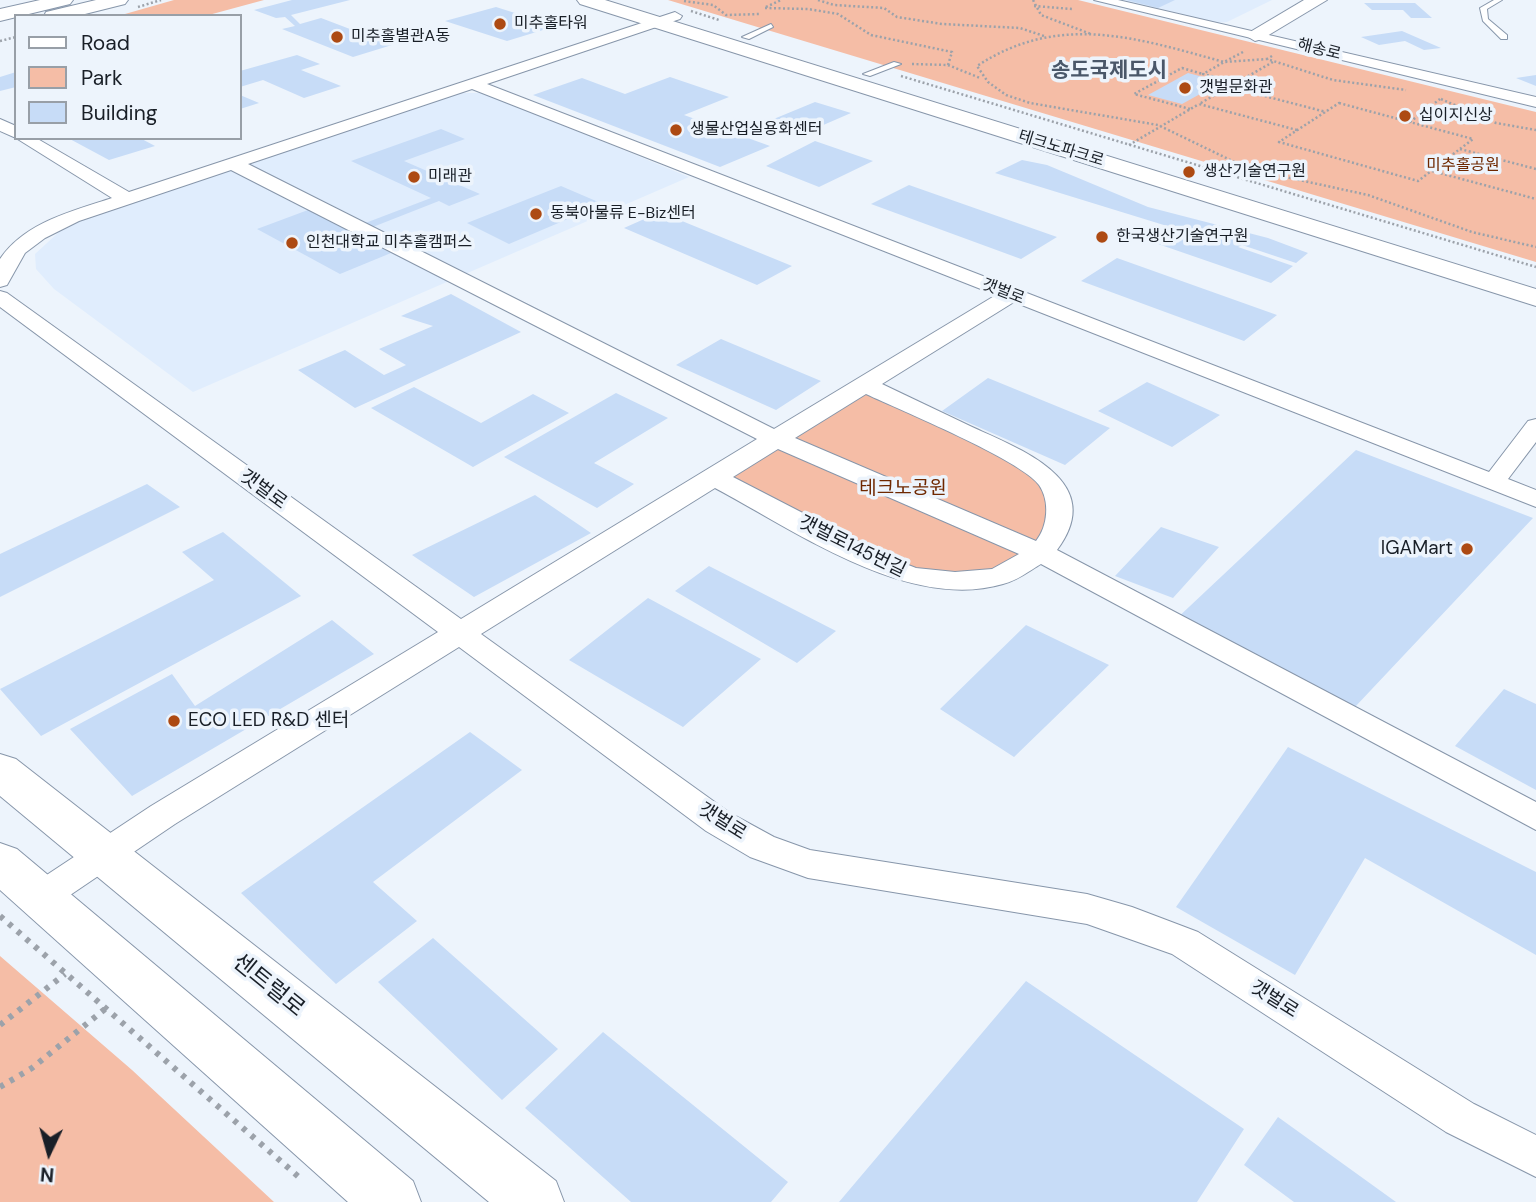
<!DOCTYPE html>
<html>
<head>
<meta charset="utf-8">
<style>
  body { margin:0 }
  #map { position:relative; width:1536px; height:1202px; overflow:hidden; background:#edf4fc; font-family:"DM Sans",sans-serif }
  canvas { display:block }
  .legend { position:absolute; left:14px; top:14px; width:228px; height:126px; box-sizing:border-box; background:#edf4fc; border:2px solid #989fa7; margin:0; padding:9px 12px; list-style:none; font-size:21px; color:#191f27 }
  .legend li { display:flex; align-items:center; gap:14px; height:35px }
  .legend b { width:35px; border:2px solid #989fa7 }
  .north { position:absolute; left:14px; top:1118px; width:70px; height:70px; -webkit-text-stroke:5px #edf4fc; paint-order:stroke; rotate:185deg; font-size:19px; font-weight:700; line-height:28px; text-align:center; color:#191f27 }
  .north::after { content:''; display:block; margin:auto; width:24px; height:32px; background:#191f27; clip-path:polygon(50% 0,100% 100%,50% 72%,0 100%) }
</style>
</head>
<body>
<div id="map">
<canvas width="1536" height="1202"></canvas>
<ul class="legend">
<li><b style="height:9px;background:#fff"></b>Road</li>
<li><b style="height:19px;background:#f5bda6"></b>Park</li>
<li><b style="height:19px;background:#c7dcf7"></b>Building</li>
</ul>
<div class="north">N</div>
</div>
<script>
const ctx = document.querySelector('canvas').getContext('2d');
ctx.lineJoin = 'round';
function paint(path, color) { ctx.fillStyle = color; ctx.fill(path, 'evenodd'); }
function strokePath(path, color, width, dash) { ctx.strokeStyle = color; ctx.lineWidth = width; ctx.lineCap = dash ? 'butt' : 'round'; ctx.setLineDash(dash || []); ctx.stroke(path); }
function label(font, color, halo, rows, align = 'center') {
  ctx.font = font + ' "DM Sans","Noto Sans KR",sans-serif'; ctx.lineWidth = 7; ctx.setLineDash([]); ctx.textBaseline = 'middle'; ctx.strokeStyle = halo; ctx.fillStyle = color; for (const [text, x, y, turn = 0] of rows) {
    ctx.save(); ctx.translate(x, y); ctx.rotate((+turn || 0) * Math.PI / 180); ctx.textAlign = isNaN(turn) ? turn : align; if (halo) ctx.strokeText(text, 0, 0); ctx.fillText(text, 0, 0); ctx.restore();
  }
}
const built = new Path2D(`
  M1114,0H1272L1227,22L1215,23Z
  M454,93H485L689,177L193,392L54,289L36,269L35,254L59,232L96,213Z`);
const green = new Path2D(`
  M174,0H264L205,16H118Z
  M668,0H1078L1536,112V262Z
  M865,385L1048,479L1054,536L998,577L912,576L714,477Z
  M0,956L132,1070L274,1202H0Z`);
const building = new Path2D(`
  M292,0H350L291,15L300,24L321,18L392,45L353,57L282,29L295,26L285,17L276,18L254,10Z
  M1126,0H1175L1158,8Z
  M1364,3H1415L1432,18H1411L1403,10H1372Z
  M496,7L556,26L507,41L445,21Z
  M1402,31L1441,48L1424,50L1405,41L1379,45L1361,37Z
  M297,55L320,64L301,70L341,86L304,98L263,80L240,87V71Z
  M16,72V87L0,91V77Z
  M1188,73L1222,82L1182,104L1148,95Z
  M1536,75V86L1516,78Z
  M670,77L729,97L684,115L770,146L720,167L533,95L582,78L625,94Z
  M240,95L259,103L240,109Z
  M815,102L851,113L798,136L764,123Z
  M441,129L465,139L404,161L480,194L449,206L439,201L355,234L391,253L340,274L257,229L308,210L347,230L431,198L351,161Z
  M68,138H140L155,146L109,160Z
  M815,141L873,161L819,187L766,166Z
  M1022,160L1047,165L1148,207L1268,238L1308,253L1296,263L1242,245L1238,247L1293,266L1271,283L1158,244L1180,230L995,173Z
  M909,185L1057,237L1021,259L871,204Z
  M561,186L603,204L509,244L467,223Z
  M660,212L792,266L757,285L624,228Z
  M1117,258L1277,315L1244,341L1081,281Z
  M451,294L521,332L355,408L298,370L345,350L384,375L406,365L379,349L433,326L401,316Z
  M721,339L821,381L776,410L676,365Z
  M988,378L1110,428L1065,465L942,411Z
  M1147,382L1220,415L1172,447L1098,411Z
  M414,387L481,423L533,394L569,413L473,467L371,408Z
  M616,393L668,418L594,463L634,484L597,508L504,457Z
  M1356,450L1533,518L1355,707L1173,622Z
  M147,484L180,507L0,597V554Z
  M535,495L591,533L474,597L412,555Z
  M1161,527L1219,547L1173,598L1115,576Z
  M223,532L301,596L41,736L0,689L214,580L182,552Z
  M709,566L836,631L797,663L675,591Z
  M648,598L761,659L683,727L569,660Z
  M332,620L374,654L132,796L70,729L172,674L195,706Z
  M1026,625L1109,665L1014,757L940,709Z
  M1504,689L1536,704V790L1455,746Z
  M470,732L522,770L373,882L417,921L336,984L241,893Z
  M1288,747L1536,872V955L1365,858L1295,975L1176,907Z
  M433,938L558,1049L502,1100L378,982Z
  M1026,981L1244,1129L1197,1202H839Z
  M603,1032L788,1182L771,1202H631L525,1108Z
  M1278,1117L1396,1202H1294L1244,1165Z`);
const pathFar1 = new Path2D(`
  M818,0L834,5L884,8L897,17L942,24L1020,28L1044,36
  M1033,0L1041,15L1091,34
  M684,1L713,5L726,15L761,14
  M1034,6L1072,9
  M138,7L161,0
  M766,7L781,0
  M765,8L808,9L838,14L871,35L952,52L948,65
  M691,11L719,20
  M0,41L16,37
  M1243,52L1224,62C1137,38 1059,12 977,66L988,82L1006,95L1030,103L1158,125L1249,169L1368,195L1472,232L1536,247
  M1272,56L1267,59L1333,80L1406,90
  M1273,62L1199,104L1297,130
  M912,64L948,65L980,78
  M901,76L1536,267
  M1235,82L1203,74L1224,62L1267,59
  M1230,87L1326,112
  M1441,99L1496,123L1536,130
  M1339,103L1473,139L1418,181L1279,142Z
  M1190,109L1134,94L1182,68L1203,74
  M1410,122L1440,99
  M1129,145L1199,104
  M1460,149L1536,169
  M1432,171L1536,199`);
const path = new Path2D(`
  M0,916L300,1178
  M0,1025L65,974
  M0,1087L32,1068L105,1009`);
const lane = new Path2D(`
  M1494,0H1502L1487,9L1488,19L1507,35V39H1501L1483,21L1480,8Z
  M771,24L773,27L749,39L742,37Z
  M894,62L901,64L870,76L863,74Z`);
const street = new Path2D(`
  M1094,0H1118L1536,97V107Z
  M675,12L682,16L680,19L487,84L1489,472L1528,421L1536,419V442L1508,479L1536,490V507L1014,302L882,384C911,398 941,412 970,426C1020,449 1109,481 1057,550L1536,802V830L1041,564C1029,571 1017,581 1003,584C909,612 796,531 715,488L481,634L730,813L774,837L810,850L1087,894L1132,907L1198,932L1474,1104L1536,1135V1177L1446,1132L1172,954L1087,924L808,878L750,857L706,831L459,647L175,824L54,906L42,911L30,906L24,896L30,886L151,806L438,632L0,307V291L7,293L461,619L757,439L231,170L79,221L45,238L25,253L7,285L0,287V259C25,222 73,211 112,198L16,138H36L129,192ZM472,89L996,295L774,429L248,164ZM866,394C900,410 1021,460 1039,485C1050,501 1048,526 1036,541L795,438ZM778,449L1019,554L992,569L955,572L916,568L888,557L733,477Z
  M0,119L16,126V138L0,131Z`);
const secondary = new Path2D(`
  M40,0H73L70,4L0,21V9Z
  M96,0H128L125,4L77,16H44L46,12Z
  M577,0H605L1536,289V306L580,4Z
  M1304,0H1327L1262,39L1255,41L1245,35Z
  M0,754L16,759L556,1181L564,1202H489L0,796Z
  M0,843L17,849L413,1181L421,1202H348L0,890Z`);
const markers = [
  [500,24,7,"#ad4a13"],
  [337,37,7,"#ad4a13"],
  [1185,88,7,"#ad4a13"],
  [1405,116,7,"#ad4a13"],
  [676,130,7,"#ad4a13"],
  [1189,172,7,"#ad4a13"],
  [414,177,7,"#ad4a13"],
  [536,214,7,"#ad4a13"],
  [1102,237,7,"#ad4a13"],
  [292,243,7,"#ad4a13"],
  [1467,549,7,"#ad4a13"],
  [174,721,7,"#ad4a13"]
];
const farPoinames = [
  ["미추홀타워",514,24],
  ["미추홀별관A동",351,37],
  ["갯벌문화관",1199,88],
  ["십이지신상",1419,116],
  ["생물산업실용화센터",690,130],
  ["생산기술연구원",1203,172],
  ["미래관",428,177],
  ["동북아물류 E-Biz센터",550,214],
  ["한국생산기술연구원",1116,237],
  ["인천대학교 미추홀캠퍼스",306,243]
];
const farStreetnames = [
  ["해송로",1319,50,14],
  ["테크노파크로",1061,149,17],
  ["갯벌로",1003,292,21]
];
const farParknames = [
  ["미추홀공원",1463,166]
];
const parkNames = [
  ["테크노공원",903,489]
];
const streetNames = [
  ["갯벌로",263,490,36],
  ["갯벌로145번길",852,547,26],
  ["갯벌로",722,822,32],
  ["갯벌로",1274,1000,32]
];
const poiNames = [
  ["IGAMart",1453,549],
  ["ECO LED R&D 센터",188,721,"left"]
];
const farDistrictnames = [
  ["송도국제도시",1109,71]
];
const nearStreetnames = [
  ["센트럴로",268,986,39]
];
paint(built, '#e0edfd');
paint(green, '#f5bda6');
paint(building, '#c7dcf7');
strokePath(lane, '#8796aa', 2);
strokePath(street, '#8796aa', 2);
strokePath(secondary, '#8796aa', 2);
strokePath(pathFar1, '#9ca2aa', 2.5, [2, 2.5]);
strokePath(path, '#9ca2aa', 6, [4.5, 7]);
paint(lane, '#fff');
paint(street, '#fff');
paint(secondary, '#fff');
for (const [x, y, r, color] of markers) { const dot = new Path2D(); dot.arc(x, y, r, 0, 2 * Math.PI); ctx.fillStyle = color; ctx.fill(dot); strokePath(dot, '#edf4fc', 2.5); }
label('16px', '#191f27', '#edf4fc', farPoinames, 'left');
label('16px', '#191f27', '#edf4fc', farStreetnames);
label('16px', '#6f2800', '#edf4fc', farParknames);
label('19px', '#6f2800', '#edf4fc', parkNames);
label('19px', '#191f27', '#edf4fc', streetNames);
label('19px', '#191f27', '#edf4fc', poiNames, 'right');
label('bold 21px', '#4a5769', '#edf4fc', farDistrictnames);
label('23px', '#191f27', '#edf4fc', nearStreetnames);
</script>
</body>
</html>
